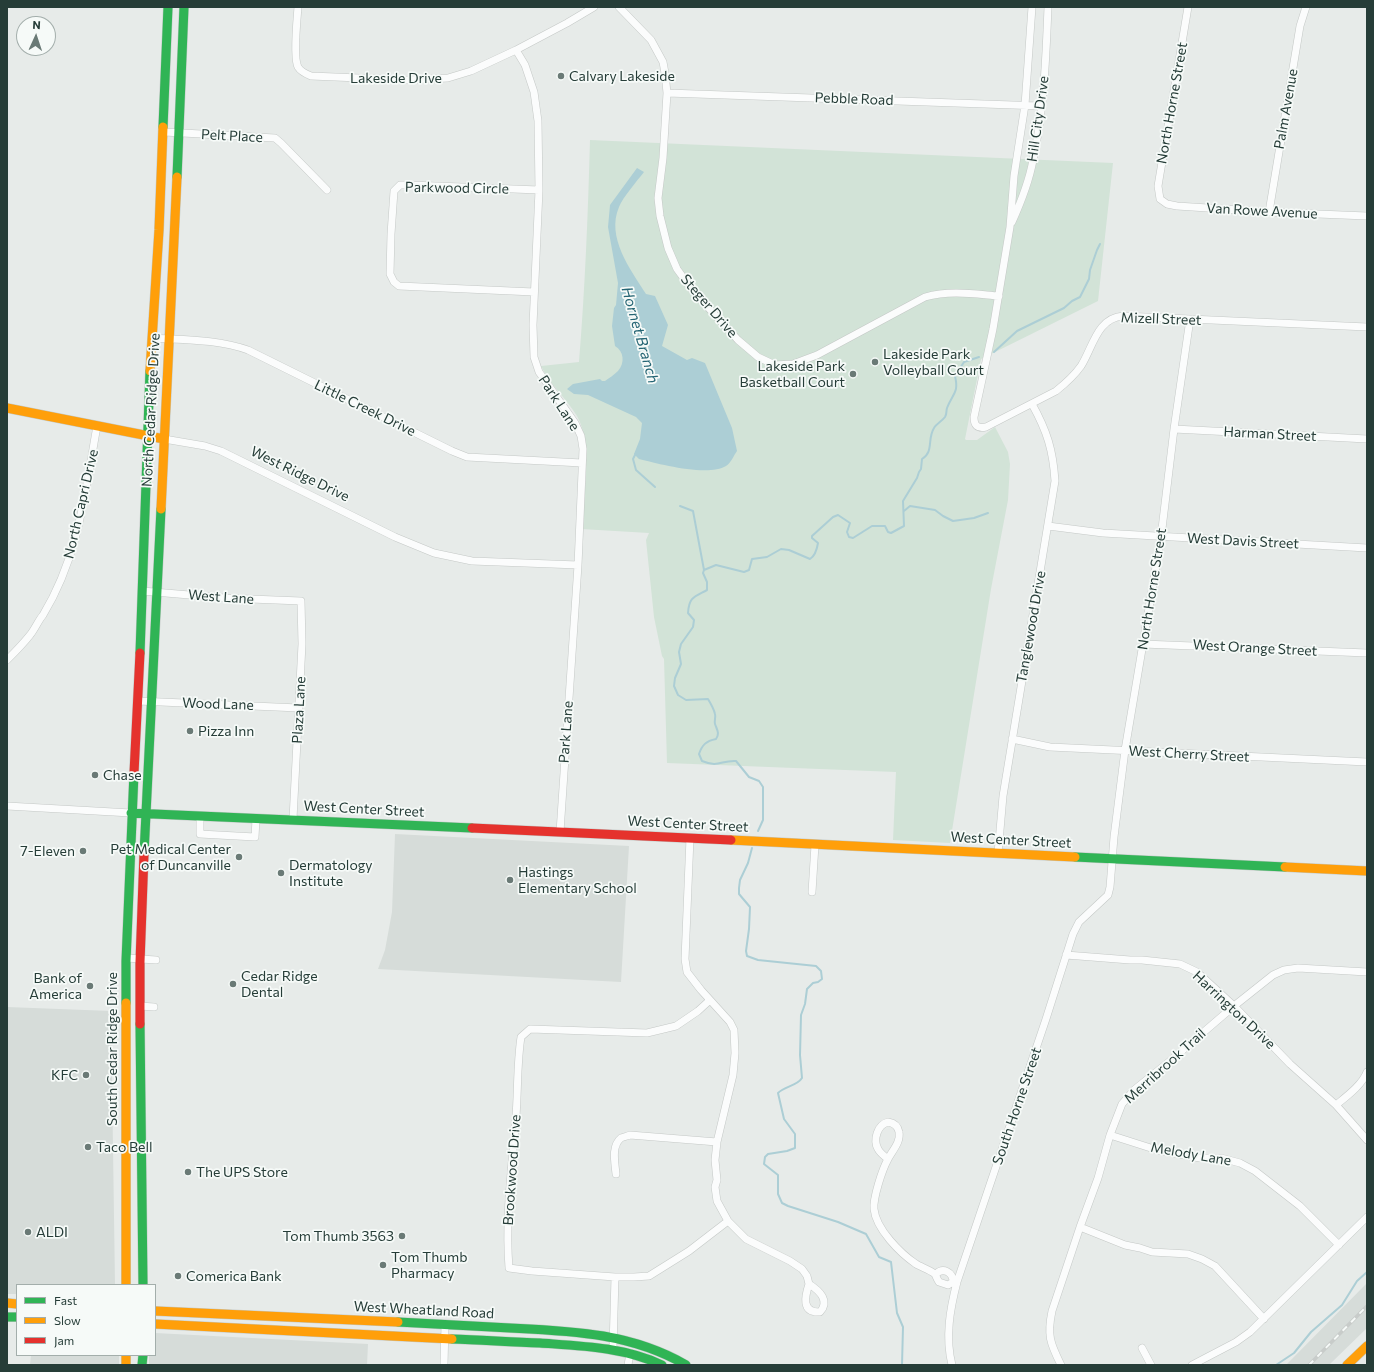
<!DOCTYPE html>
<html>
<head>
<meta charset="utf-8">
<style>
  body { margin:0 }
  #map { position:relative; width:1374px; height:1372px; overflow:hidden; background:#e7ebe9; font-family:Commissioner,sans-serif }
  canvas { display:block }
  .frame { position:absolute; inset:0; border:8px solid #263d38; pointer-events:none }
  .legend { position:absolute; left:16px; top:1284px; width:140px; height:72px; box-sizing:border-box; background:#f6faf8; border:1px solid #a3aeab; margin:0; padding:5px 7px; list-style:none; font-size:12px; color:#263d38 }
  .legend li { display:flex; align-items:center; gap:8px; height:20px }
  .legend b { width:20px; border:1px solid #a3aeab }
  .north { position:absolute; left:16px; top:16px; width:40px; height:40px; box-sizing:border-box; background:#f6faf8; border:1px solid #a3aeab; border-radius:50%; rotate:3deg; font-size:11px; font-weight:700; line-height:16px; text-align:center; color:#263d38 }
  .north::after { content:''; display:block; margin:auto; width:14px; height:18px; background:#6a7a76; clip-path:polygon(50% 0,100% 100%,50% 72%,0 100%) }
</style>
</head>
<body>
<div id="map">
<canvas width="1374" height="1372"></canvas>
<div class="frame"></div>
<ul class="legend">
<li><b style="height:5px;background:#30b455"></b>Fast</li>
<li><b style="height:5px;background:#ff9f0a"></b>Slow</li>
<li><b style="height:5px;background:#e5322d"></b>Jam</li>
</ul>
<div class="north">N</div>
</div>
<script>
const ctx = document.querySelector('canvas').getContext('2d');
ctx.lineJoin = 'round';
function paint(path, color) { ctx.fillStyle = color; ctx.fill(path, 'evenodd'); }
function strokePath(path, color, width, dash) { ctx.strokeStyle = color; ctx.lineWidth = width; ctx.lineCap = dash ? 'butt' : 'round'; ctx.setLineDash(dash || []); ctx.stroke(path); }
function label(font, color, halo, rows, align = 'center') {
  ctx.font = font + ' Commissioner,sans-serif'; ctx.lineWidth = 3.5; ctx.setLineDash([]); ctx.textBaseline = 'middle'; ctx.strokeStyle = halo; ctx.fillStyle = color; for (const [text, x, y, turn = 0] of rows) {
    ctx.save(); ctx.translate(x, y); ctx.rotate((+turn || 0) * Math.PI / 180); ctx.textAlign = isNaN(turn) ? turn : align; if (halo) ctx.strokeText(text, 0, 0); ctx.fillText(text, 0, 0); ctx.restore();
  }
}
const built = new Path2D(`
  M395,834L629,846L621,982L378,969L385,950L392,912Z
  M7,1007L111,1011L115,1285H17V1294H7Z
  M1367,1283V1328L1329,1365H1286Z
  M155,1333L368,1344L367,1365H149V1355H155Z
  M31,1355H119V1365H30Z`);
const green = new Path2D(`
  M590,140L1113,163L1098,301L981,359L965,439L966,440H977L995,427L1008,452L1010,464L1008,500L991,589L950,843L893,840L896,772L667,763L664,659L662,656L654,617L646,540L649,533L581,529C584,497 593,444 577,416C566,398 550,385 541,366L579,362C585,289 588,214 590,140Z`);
const water = new Path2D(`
  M637,168L644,172C637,181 623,197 619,207C606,237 630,269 646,294L655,296L668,325L662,346L687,360L692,358L705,363L732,428L737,451C734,455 731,463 726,466C708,477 659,464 639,459L634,454L640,439L642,423L636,417L588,395L574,394L567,389L573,384L600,379L602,381H605C609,378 614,375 618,371C625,363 624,351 615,346L612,326L614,308L616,305L618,283L608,227L610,205Z`);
const stream = new Path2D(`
  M994,352L1017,331L1064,308L1072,301L1080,297L1089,279L1090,270L1097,250L1100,244
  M636,453L633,459L636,470L655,487
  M680,506L693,511L704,570L703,573L707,582V590C694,597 689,597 688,613L694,620L693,627L681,644L679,652L681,664L675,678L674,686L678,695L686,700L708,699C711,704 714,709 715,714C716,717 714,721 715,724C717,730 720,733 716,739C706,741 702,745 699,754L702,761C719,768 721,760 736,761L749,777L759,781L763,787V820L758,831
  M904,511L910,506L935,510L943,516L953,521L974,518L988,513
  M704,570L716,565L744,572L749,570L752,559L767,557L781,549L789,550L810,559C815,556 817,549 818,543L812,538V536L833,517L838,515L850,523L847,532L849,537L853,538L872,526H885L888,532L891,533L904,526L903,501L917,478L919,472L921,469L922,459C934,452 927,439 934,428C936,424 942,421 945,417C947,414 946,411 947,408C953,393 959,393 955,376L964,362L979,357
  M752,848L748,863L740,880L739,888V894L750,907L749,929L746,951L747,956L758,960L816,966L821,971L822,979L818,982L813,983L807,989L805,1004L801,1015L800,1055L802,1078C797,1086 785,1086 778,1093L784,1119L795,1134V1148L787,1151L768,1154L765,1157L764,1164L778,1175V1194L782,1203L788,1206L838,1222L866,1234L879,1257L891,1262L897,1313L903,1327L902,1365
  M1276,1365L1294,1353L1311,1332L1342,1305L1357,1281L1367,1272`);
const street = new Path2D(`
  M298,7C297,20 293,58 298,67C301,72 306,74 311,76L407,80L448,78L471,71L516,50L567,23L594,7
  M619,7L651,40L663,62L665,73L667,93L663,158L658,198L660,216L668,248L677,269L693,291L738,340L758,357L775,365L793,364L817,355L925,297C950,290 974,294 999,296
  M1032,7L1025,105L1014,176L1010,227L993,329L974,417C974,425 977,429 986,427L1056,391C1066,383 1074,376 1081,366C1093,347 1097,318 1123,316L1367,327
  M1188,7L1158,186L1160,199L1167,204L1177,206L1269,212L1367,216
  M516,50L525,65L534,92L538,121L539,190L533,325L534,357L539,372L575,423L581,436L583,449L578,565L560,832
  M667,93L1042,106
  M164,132L275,138L281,143L327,190
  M1269,212L1300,26L1306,7
  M1012,222C1021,202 1029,182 1033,160C1044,110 1046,58 1048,7
  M534,292L399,286L394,282L390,274L391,234L394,191L400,185H410L539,190
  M152,338C184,340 217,339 248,350L452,451L467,457L582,463
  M1174,429L1367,439
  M164,439L205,446L221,451L395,537L434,553L472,561L578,565
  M1048,526L1103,533L1367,548
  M142,591L225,598L301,601L302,644L293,819
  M1143,644L1367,653
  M7,660C15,652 23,644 30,635C35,629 38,621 43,615C79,556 85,492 97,426
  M138,701L299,708
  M1012,739L1050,747L1367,762
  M7,806L131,813
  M200,816V834L255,837L256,819
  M690,838L685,959L687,972L701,990L730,1022L734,1030L735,1053L733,1075L717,1142L715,1160L717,1180L715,1187L717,1201L728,1221L746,1239L790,1261L802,1269L807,1276L809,1284
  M998,853L1003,796L1055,481C1053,450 1047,431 1032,404
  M812,892L815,845
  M1066,955L1130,960H1142L1180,964L1197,972L1234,1006L1290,1064L1336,1105L1367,1140
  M126,958L156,960
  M710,1000L698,1011L676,1026L647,1033L530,1029L521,1037C517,1063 518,1090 516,1116C512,1167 505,1217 509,1268L532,1271L615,1277H634L649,1276L689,1251L728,1221
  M140,1006L154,1007
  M1336,1105C1347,1096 1362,1085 1367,1072
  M1110,1135L1157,1150L1200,1158H1221L1240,1163L1255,1171L1300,1206L1339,1245
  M888,1159C884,1156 880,1153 878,1149C873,1140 877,1125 888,1122C894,1123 898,1126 899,1132C901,1142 892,1151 888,1159C882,1170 873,1198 874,1209C876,1229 900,1253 916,1264C921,1267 930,1270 935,1274C936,1276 937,1279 939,1282L948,1285L953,1282C953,1272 943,1267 936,1274
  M616,1174C615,1163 611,1146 621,1138C623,1137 628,1136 630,1135L717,1142
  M1080,1227L1125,1245L1140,1248L1152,1252L1188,1254L1202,1259L1215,1266L1264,1319
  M809,1284C820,1291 830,1301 820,1312C801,1313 805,1296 809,1284Z
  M613,1348L615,1277
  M1142,1348L1151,1365
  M444,1365L445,1325
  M628,1365L630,1353
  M952,1365C945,1337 950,1309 957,1282L1046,1019L1073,934L1079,922L1108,895L1110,887L1114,837L1125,750L1161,537L1174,429L1190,319
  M1061,1365C1050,1343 1047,1335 1052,1311L1080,1227L1098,1178L1110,1135L1122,1104L1134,1090L1170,1061L1234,1006L1273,975L1284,970L1298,968L1367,972
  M1192,1365L1236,1342L1250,1332L1367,1217`);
const fast = new Path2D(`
  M163,127L168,7
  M177,177L184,7
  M140,653L150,371
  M131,813L472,828
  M144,854L161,509
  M1075,857L1285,867
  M126,1003V961L134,773
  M140,1024L143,1285
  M7,1317H17
  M398,1322C435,1324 473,1326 510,1328C572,1331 631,1333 686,1365
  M452,1339C481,1340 511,1342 540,1343C582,1346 623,1347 662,1365
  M142,1365L143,1355`);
const slow = new Path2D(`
  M150,371L159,230L163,127
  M7,408L164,439
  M161,509L177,177
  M731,840L1075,857
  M1285,867L1367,871
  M126,1003V1285
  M7,1303L17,1304
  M155,1311L398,1322
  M155,1324L452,1339
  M126,1355V1365
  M1347,1365L1367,1346`);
const jam = new Path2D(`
  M134,773L140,653
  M472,828L731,840
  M140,1024V962L144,854`);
const rail = new Path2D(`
  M1309,1365L1367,1306`);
const markers = [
  [561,76,4,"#6a7a76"],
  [875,362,4,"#6a7a76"],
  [853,374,4,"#6a7a76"],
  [190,731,4,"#6a7a76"],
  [95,775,4,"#6a7a76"],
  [83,851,4,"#6a7a76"],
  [239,857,4,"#6a7a76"],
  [281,873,4,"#6a7a76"],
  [510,880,4,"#6a7a76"],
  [233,984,4,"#6a7a76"],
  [90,986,4,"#6a7a76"],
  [86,1075,4,"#6a7a76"],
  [88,1147,4,"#6a7a76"],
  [188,1172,4,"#6a7a76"],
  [28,1232,4,"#6a7a76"],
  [402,1236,4,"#6a7a76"],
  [383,1265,4,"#6a7a76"],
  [178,1276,4,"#6a7a76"]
];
const poiNames = [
  ["Calvary Lakeside",569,76],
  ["Lakeside Park",883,354],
  ["Volleyball Court",883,370],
  ["Lakeside Park",845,366,"right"],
  ["Basketball Court",845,382,"right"],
  ["Pizza Inn",198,731],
  ["Chase",103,775],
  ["Pet Medical Center",231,849,"right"],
  ["of Duncanville",231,865,"right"],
  ["7-Eleven",75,851,"right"],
  ["Dermatology",289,865],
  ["Institute",289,881],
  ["Hastings",518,872],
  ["Elementary School",518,888],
  ["Cedar Ridge",241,976],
  ["Dental",241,992],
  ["Bank of",82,978,"right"],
  ["America",82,994,"right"],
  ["KFC",78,1075,"right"],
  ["Taco Bell",96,1147],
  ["The UPS Store",196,1172],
  ["ALDI",36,1232],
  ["Tom Thumb 3563",394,1236,"right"],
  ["Tom Thumb",391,1257],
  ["Pharmacy",391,1273],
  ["Comerica Bank",186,1276]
];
const streetNames = [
  ["Lakeside Drive",396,78],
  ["Pebble Road",854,99,2],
  ["North Horne Street",1172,103,-80],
  ["Palm Avenue",1286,109,-80],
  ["Hill City Drive",1038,119,-82],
  ["Pelt Place",232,136,3],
  ["Parkwood Circle",457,188,1],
  ["Van Rowe Avenue",1262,211,3],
  ["Steger Drive",709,306,49],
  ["Mizell Street",1161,319,2],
  ["Park Lane",559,403,57],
  ["Little Creek Drive",365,408,26],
  ["North Cedar Ridge Drive",151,410,-87],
  ["Harman Street",1270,434,3],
  ["West Ridge Drive",300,474,26],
  ["North Capri Drive",81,504,-77],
  ["West Davis Street",1243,541,3],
  ["North Horne Street",1152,589,-81],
  ["West Lane",221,597,4],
  ["Tanglewood Drive",1031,627,-80],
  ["West Orange Street",1255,648,3],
  ["Wood Lane",218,704,2],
  ["Plaza Lane",299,710,-87],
  ["Park Lane",566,732,-86],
  ["West Cherry Street",1189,754,3],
  ["West Center Street",364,809,3],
  ["West Center Street",688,824,3],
  ["West Center Street",1011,840,3],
  ["Harrington Drive",1234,1010,43],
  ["South Cedar Ridge Drive",112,1049,-90],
  ["Merribrook Trail",1165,1066,-42],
  ["South Horne Street",1017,1106,-71],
  ["Melody Lane",1191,1154,10],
  ["Brookwood Drive",512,1170,-86],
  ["West Wheatland Road",424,1310,3]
];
const waterNames = [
  ["Hornet Branch",640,335,74]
];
paint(built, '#d6dcd9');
paint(green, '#d2e3d7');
paint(water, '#acced5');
strokePath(stream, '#acced5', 2);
strokePath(street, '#c4c8c6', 8);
strokePath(fast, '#c3c9c7', 10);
strokePath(slow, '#c3c9c7', 10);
strokePath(jam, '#c3c9c7', 10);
strokePath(street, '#fbfcfc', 7);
strokePath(fast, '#30b455', 9);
strokePath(slow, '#ff9f0a', 9);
strokePath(jam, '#e5322d', 9);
strokePath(rail, '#c8ccca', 3.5);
strokePath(rail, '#f6faf8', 2, [6]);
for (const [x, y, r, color] of markers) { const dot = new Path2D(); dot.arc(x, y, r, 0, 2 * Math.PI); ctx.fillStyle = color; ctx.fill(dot); strokePath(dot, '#f6faf8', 1.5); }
label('14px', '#263d38', '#f6faf8', poiNames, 'left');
label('14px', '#263d38', '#f6faf8', streetNames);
label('italic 15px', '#256574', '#f6faf8', waterNames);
</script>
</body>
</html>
